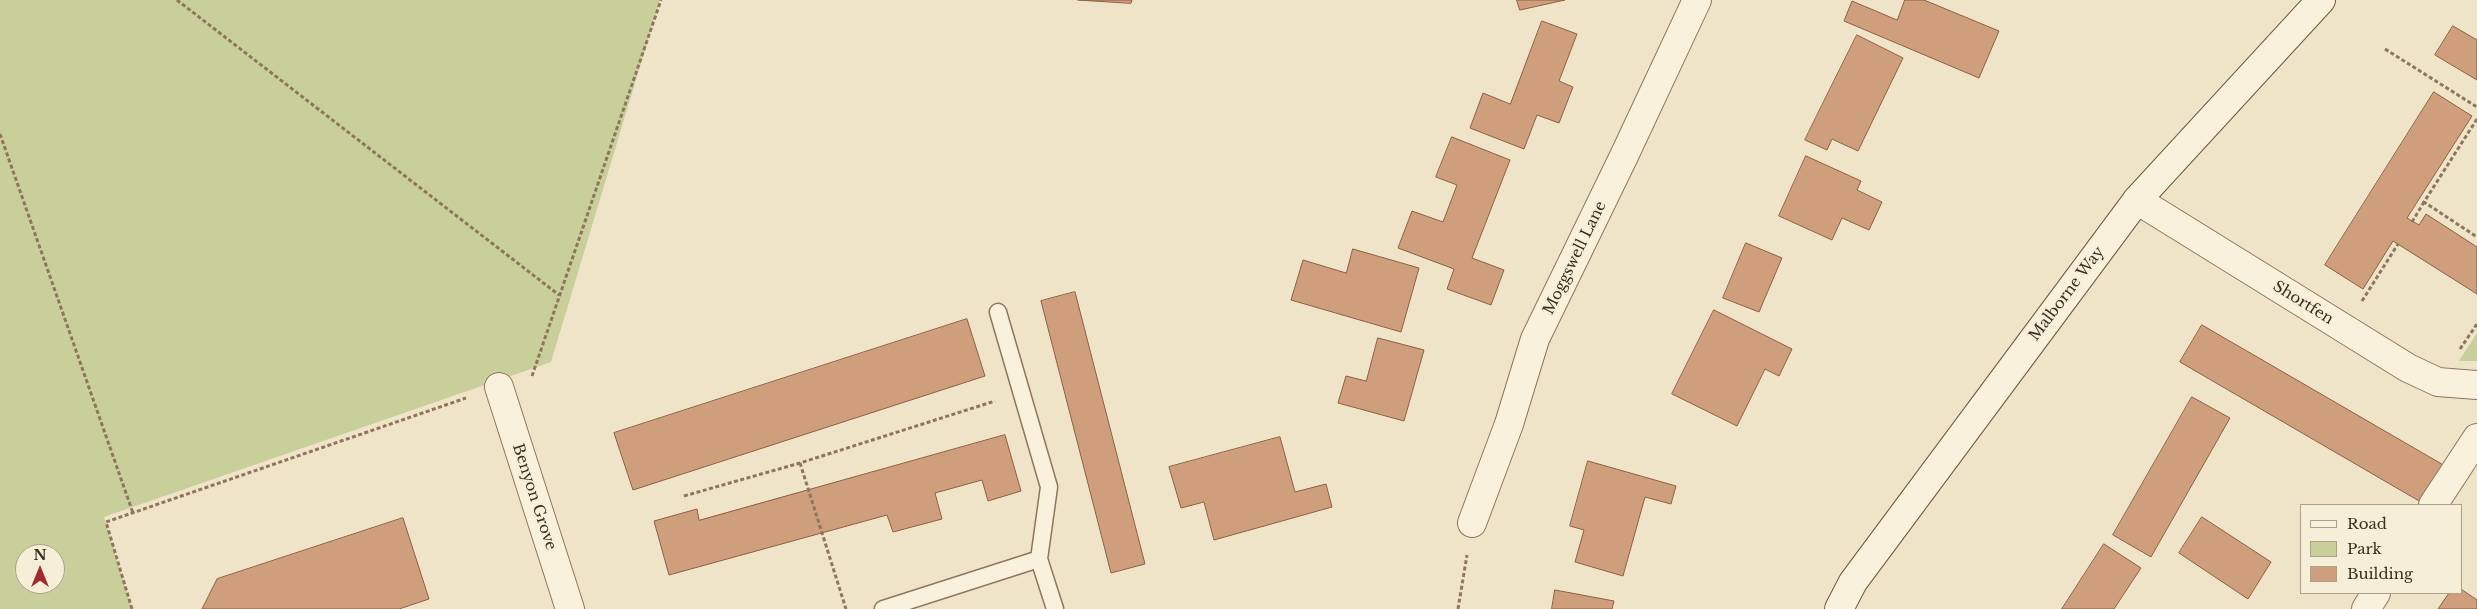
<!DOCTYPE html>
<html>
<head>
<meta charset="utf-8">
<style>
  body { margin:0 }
  #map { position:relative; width:2477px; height:609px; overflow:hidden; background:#f0e4c8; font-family:"Libre Baskerville",serif }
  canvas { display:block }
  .legend { position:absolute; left:2300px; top:504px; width:162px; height:90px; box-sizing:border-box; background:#f7eed8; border:1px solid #ada18e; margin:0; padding:6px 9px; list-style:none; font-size:15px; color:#3d2e20 }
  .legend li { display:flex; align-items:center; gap:10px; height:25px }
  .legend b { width:25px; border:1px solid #ada18e }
  .north { position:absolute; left:15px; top:544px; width:50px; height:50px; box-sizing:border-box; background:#f7eed8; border:1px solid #ada18e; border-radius:50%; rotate:0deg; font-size:14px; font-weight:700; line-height:20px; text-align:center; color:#3d2e20 }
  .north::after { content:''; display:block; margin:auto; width:18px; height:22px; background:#9e2a2b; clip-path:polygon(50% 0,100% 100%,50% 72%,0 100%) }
</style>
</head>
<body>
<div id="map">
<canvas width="2477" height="609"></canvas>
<ul class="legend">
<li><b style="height:6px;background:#faf1dc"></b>Road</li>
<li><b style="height:14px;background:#c9cf9b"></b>Park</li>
<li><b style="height:14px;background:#cf9f7d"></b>Building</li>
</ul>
<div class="north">N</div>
</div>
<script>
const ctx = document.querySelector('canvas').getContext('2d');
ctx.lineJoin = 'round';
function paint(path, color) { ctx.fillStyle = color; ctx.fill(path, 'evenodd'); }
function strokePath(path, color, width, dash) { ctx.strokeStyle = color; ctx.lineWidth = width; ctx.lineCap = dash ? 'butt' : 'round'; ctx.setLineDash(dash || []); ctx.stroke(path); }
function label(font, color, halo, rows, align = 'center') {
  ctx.font = font + ' "Libre Baskerville",serif'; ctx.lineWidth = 4; ctx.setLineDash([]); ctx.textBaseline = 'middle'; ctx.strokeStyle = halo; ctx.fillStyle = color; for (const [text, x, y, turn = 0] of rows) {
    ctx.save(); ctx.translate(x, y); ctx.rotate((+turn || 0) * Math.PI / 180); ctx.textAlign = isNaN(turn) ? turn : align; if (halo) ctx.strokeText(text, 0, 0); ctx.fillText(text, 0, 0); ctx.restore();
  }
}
const green = new Path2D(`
  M0,0H660L551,362L104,517L132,609H0ZM25,554H55V584H25Z
  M2477,333V361H2459Z`);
const building = new Path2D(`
  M1078,0H1132L1131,3Z
  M1517,0H1565L1520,10Z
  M1905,0H1924L1999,31L1979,78L1844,21L1852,1L1897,20Z
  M1542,21L1577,34L1559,81L1573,87L1559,123L1537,115L1524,149L1470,128L1483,93L1510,104Z
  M2453,26L2477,40V80L2435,55Z
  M1857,35L1903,58L1858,151L1832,139L1827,150L1805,140Z
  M2434,92L2472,116L2407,218L2419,225L2426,214L2477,247V294L2393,241L2363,289L2325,265Z
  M1452,137L1510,160L1472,258L1504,270L1491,305L1447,289L1454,269L1398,248L1412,211L1443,222L1457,185L1436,177Z
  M1806,156L1861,181L1857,190L1882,202L1869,230L1842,218L1832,240L1779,216Z
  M1746,243L1782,258L1759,312L1723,298Z
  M1353,249L1419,268L1401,332L1291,300L1303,260L1346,273Z
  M1075,292L1145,564L1111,573L1041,301Z
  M1714,310L1792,349L1779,376L1765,369L1737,426L1672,394Z
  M967,319L985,376L633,490L614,433Z
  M2202,325L2452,470L2426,505L2180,362Z
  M1378,338L1424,350L1404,421L1338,403L1346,376L1366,381Z
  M2192,397L2230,418L2151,557L2113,535Z
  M1005,435L1021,491L988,501L982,480L935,493L942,519L893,532L887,515L669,575L654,521L697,509L699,520Z
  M1280,437L1295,492L1326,484L1332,507L1214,540L1204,502L1181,508L1169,467Z
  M1588,461L1676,486L1671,504L1645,497L1623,576L1575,562L1584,530L1570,526Z
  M2202,517L2271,562L2248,599L2179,553Z
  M403,518L429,599L399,609H202L217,579Z
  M2104,544L2141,568L2114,609H2062Z
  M2461,589L2477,600V609H2438L2449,593H2461Z
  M1555,590L1614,601L1612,609H1552Z`);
const path = new Path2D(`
  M177,0L559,295
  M2385,49L2477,107
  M2477,119L2424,202L2477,237
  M0,134L133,513
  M2412,222L2424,202
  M2362,301L2398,244
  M2460,349L2477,324
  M532,376L661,0
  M800,463L846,609
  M684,496L800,463L995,401
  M132,609L106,522L466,398
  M1458,609L1467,555`);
const lane = new Path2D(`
  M998,312L1049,487L1039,559L1055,609
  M883,609L1039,559`);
const street = new Path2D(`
  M2137,200L2408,368L2438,382L2477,385
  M499,387L570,609
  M2433,505L2477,438
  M1472,523L1509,424L1535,339L1624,156L1697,0
  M2366,609L2376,593`);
const secondary = new Path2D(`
  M1839,609L1853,582L2137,200L2321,0`);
const streetNames = [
  ["Moggswell Lane",1575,258,-64],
  ["Malborne Way",2067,294,-53],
  ["Shortfen",2303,303,32],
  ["Benyon Grove",534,497,72]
];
paint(green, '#c9cf9b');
paint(building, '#cf9f7d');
strokePath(building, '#8d5f41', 1);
strokePath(lane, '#8d765c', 19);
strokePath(street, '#8d765c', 30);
strokePath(secondary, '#6f573f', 30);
strokePath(path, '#8d765c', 3, [4, 2.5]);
strokePath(lane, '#faf1dc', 16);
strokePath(street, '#faf1dc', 28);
strokePath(secondary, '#faf1dc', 28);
label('15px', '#3d2e20', '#f7eed8', streetNames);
</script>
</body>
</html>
